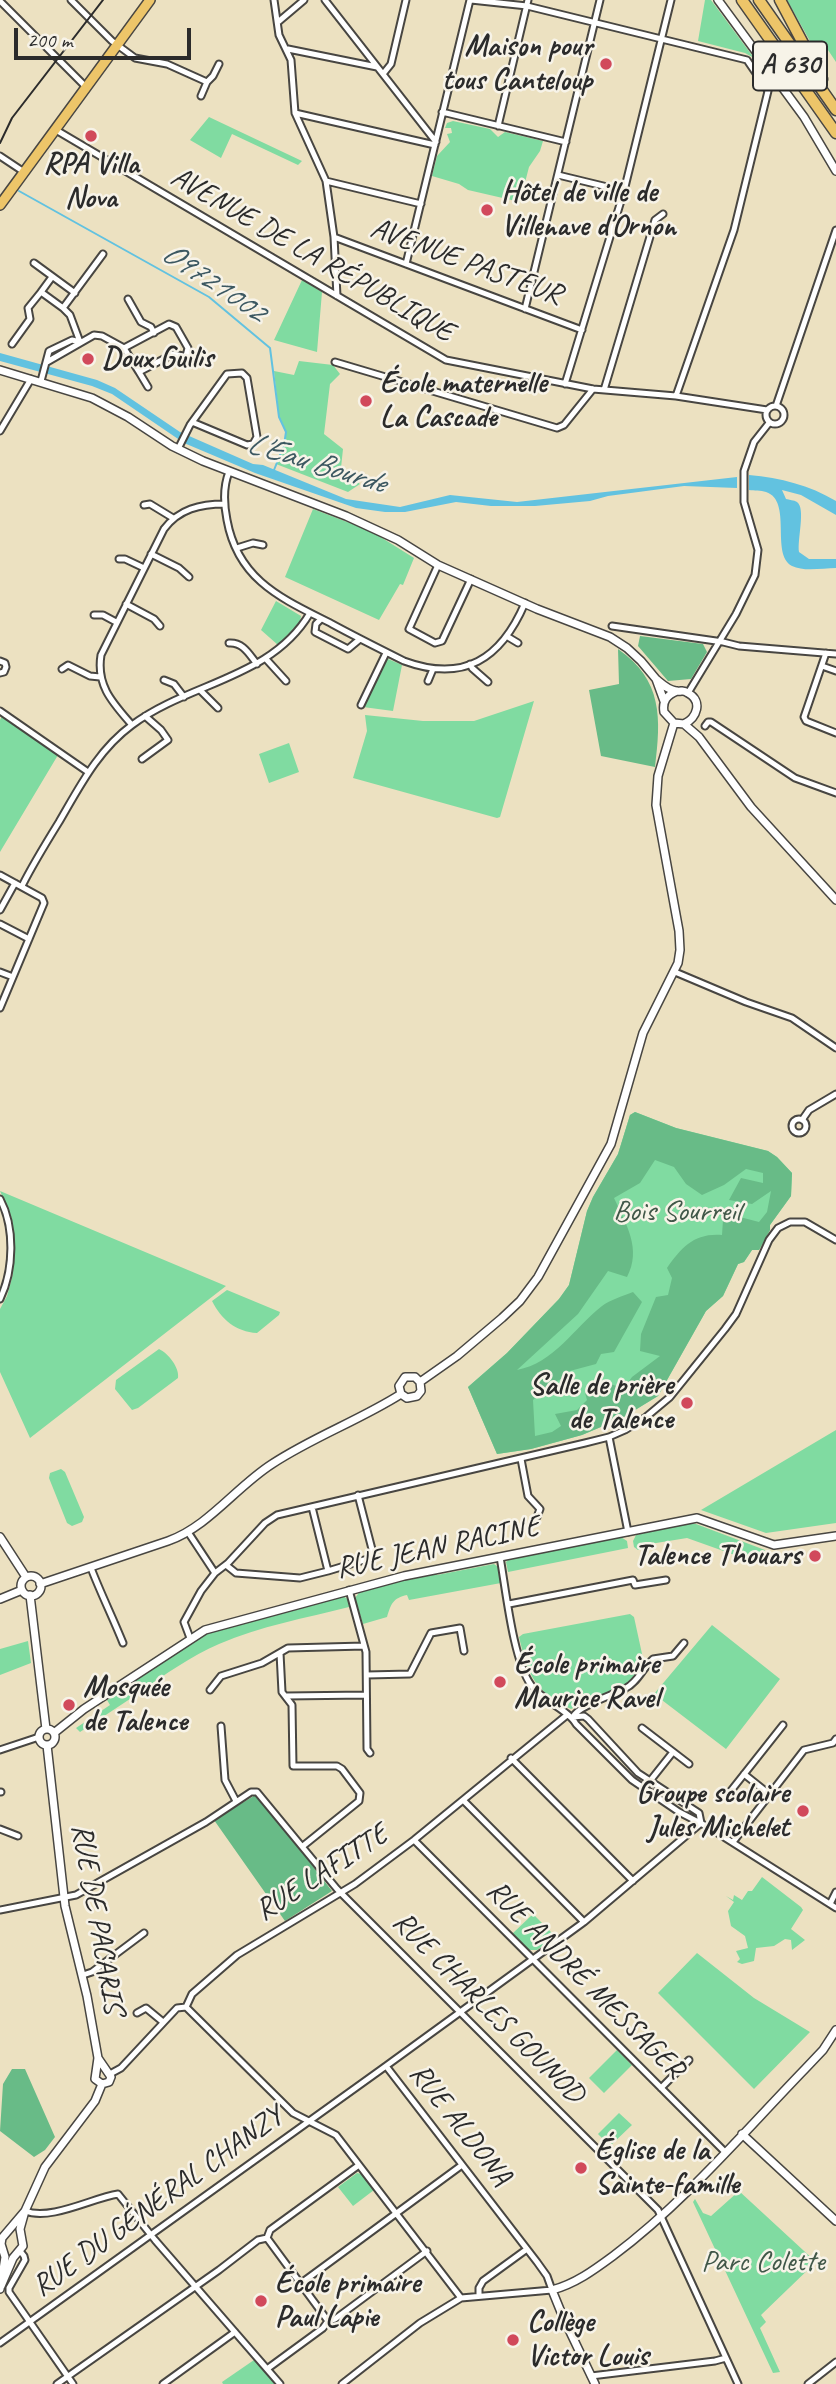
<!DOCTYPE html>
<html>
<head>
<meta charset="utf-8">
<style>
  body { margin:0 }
  #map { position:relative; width:836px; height:2384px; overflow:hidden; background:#ece1c1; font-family:Caveat,sans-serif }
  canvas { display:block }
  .scale { position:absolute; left:14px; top:28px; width:177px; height:32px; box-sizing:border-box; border:4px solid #2b2b2b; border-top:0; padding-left:9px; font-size:21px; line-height:24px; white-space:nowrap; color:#2b2b2b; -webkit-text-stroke:5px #f7f3e8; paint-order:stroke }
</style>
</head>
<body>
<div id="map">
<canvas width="836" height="2384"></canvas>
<div class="scale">200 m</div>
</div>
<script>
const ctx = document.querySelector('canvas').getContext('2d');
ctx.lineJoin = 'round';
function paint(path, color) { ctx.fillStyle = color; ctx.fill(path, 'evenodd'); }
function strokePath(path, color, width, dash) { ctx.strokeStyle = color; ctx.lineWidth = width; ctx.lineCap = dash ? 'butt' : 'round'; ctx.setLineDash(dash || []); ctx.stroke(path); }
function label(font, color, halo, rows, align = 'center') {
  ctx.font = font + ' Caveat,sans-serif'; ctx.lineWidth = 5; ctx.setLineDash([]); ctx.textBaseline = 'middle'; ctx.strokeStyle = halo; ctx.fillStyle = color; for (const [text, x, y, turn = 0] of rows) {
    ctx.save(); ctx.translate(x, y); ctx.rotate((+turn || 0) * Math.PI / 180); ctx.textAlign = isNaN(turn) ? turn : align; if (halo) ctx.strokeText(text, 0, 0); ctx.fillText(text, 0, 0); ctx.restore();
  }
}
const green = new Path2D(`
  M705,0H711L754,58L745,53L698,41Z
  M787,0H836V62L828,50L816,52Z
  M209,117L302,161L298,165L232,134L221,158L190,140Z
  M453,121L490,129L498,137L505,132L543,141L540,151L529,167L520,202L468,190L459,184L432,176L437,156L450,142L447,134L452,133L451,128H445L447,123Z
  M302,280L322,292L317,352L274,340Z
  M299,361L333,365L340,374L330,384L324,434L343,449L341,468L360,484L348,492L276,464L284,445L286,433L279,417L274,371L294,375Z
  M313,509L371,531L414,558L403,585L400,584L379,620L285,577Z
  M276,601L301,616L300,622L278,645L261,630Z
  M386,658L402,665L393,711L363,707Z
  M534,701L500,817L497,818L353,778L367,731L365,715L423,721H474Z
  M2,716L58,755L0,852V720Z
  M289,743L299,772L269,783L259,754Z
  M635,1112L676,1128L768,1151L777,1157L792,1173L791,1196L770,1225V1230L759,1250H752L744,1262L738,1264L723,1296L706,1311L658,1396L622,1418L582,1435L531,1449L497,1454L468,1387L507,1353L559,1299L569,1285L587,1211L593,1197L618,1154L630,1115Z
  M0,1191L226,1286L30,1438L0,1372V1309L7,1296L13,1274L14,1240L12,1219Z
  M227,1290L280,1312L279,1315L257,1333C236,1332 221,1319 212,1301Z
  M159,1349C168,1353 180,1368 178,1378L138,1408L132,1410L115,1389L116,1380Z
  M836,1430V1523L766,1533L701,1510Z
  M61,1469L65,1472L84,1517L82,1522L72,1526L67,1523L49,1478L50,1473Z
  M686,1523L696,1524L765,1550L760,1564L687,1538L650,1544V1547L638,1550L634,1547L633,1541L636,1535Z
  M621,1537L627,1541L628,1548L508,1572L506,1562L510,1558Z
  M494,1564L498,1567L501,1583L409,1600L407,1595C393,1598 391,1604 387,1617L363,1624L355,1598L361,1590L435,1572L437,1575Z
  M343,1596L349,1600V1607C306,1618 260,1626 219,1644C191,1656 166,1674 141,1691L134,1682L200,1637L216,1629Z
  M630,1614L634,1617L644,1663L628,1683L571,1709C534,1691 528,1675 519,1637L523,1634Z
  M712,1625L780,1679L726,1749L654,1694Z
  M28,1641L31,1663L0,1675V1649Z
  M129,1685L136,1695L80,1732L76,1728L110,1705L107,1700Z
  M762,1877L801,1907L803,1910L791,1929L805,1940L792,1950L791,1940L785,1939L774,1946L756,1948L754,1961L742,1964L737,1962L740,1959L736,1951L748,1948L745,1936L731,1926L728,1911L734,1902L726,1896L733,1900L734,1895L742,1900L748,1891H752Z
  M533,1914L556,1937L537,1950H528L512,1934Z
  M697,1953L754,1998L810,2032L754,2089L658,1993Z
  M617,2050L632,2065L604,2093L589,2078Z
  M619,2113L632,2125L610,2146L598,2134Z
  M357,2173L361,2174L374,2190L353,2206L338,2187Z
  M739,2191L816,2262L761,2315L766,2322L760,2328L780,2372L773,2373L693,2202L695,2199L703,2213L711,2216Z
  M254,2360L275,2384H223L222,2382Z`);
const forest = new Path2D(`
  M640,636L703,644L707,652L691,679L668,681L638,646Z
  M618,649C663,680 661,719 655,767L601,756L589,690L619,684Z
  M635,1112L676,1128L768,1151L777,1157L792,1173L791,1196L770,1225V1230L759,1250H752L744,1262L738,1264L723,1296L706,1311L658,1396L622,1418L582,1435L531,1449L497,1454L468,1387L507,1353L559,1299L569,1285L587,1211L593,1197L618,1154L630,1115ZM655,1160L674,1167L686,1184L702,1195L724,1185L746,1169L763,1173V1183L741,1178L729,1200L752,1204L771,1191L767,1212L759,1222L736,1216L723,1220L722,1235C694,1233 682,1247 667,1268L672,1278L668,1295L656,1297L641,1334L640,1351L660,1356L632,1377L623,1389L597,1378L585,1393L587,1400L577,1410L555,1414L561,1426L552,1432L535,1436L533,1400L550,1384L564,1378L566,1372L596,1364L601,1354L614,1352L642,1302L633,1292C623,1296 610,1300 602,1306C574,1328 554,1363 517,1370L578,1314L608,1271L627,1277C642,1249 626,1224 614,1198L640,1183Z
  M257,1794L332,1891L285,1921L214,1820Z
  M12,2069H25L55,2137L45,2150L34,2157L0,2131L3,2084Z`);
const water = new Path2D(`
  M0,353L97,380L115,388L180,432L253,464L263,465L346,499L400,507L450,495L517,502L737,477V488L684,486L608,496L590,501L535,506H491L456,502L405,512H385L356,508L255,473L184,443L112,394L92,386L0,361Z
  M749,475C781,478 809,485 836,501V515L801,495L782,490L786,499C789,500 794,500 797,502C806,508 797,540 799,552L809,559H836V568C823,568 804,572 792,566C770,554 793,501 766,492C761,490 754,491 749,490Z`);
const stream = new Path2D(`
  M19,191L209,297L270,348L279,417L286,432L284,445L274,470`);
const minor = new Path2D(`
  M71,0L112,41L135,58L167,64L207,82L201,96
  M274,0L279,35L291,60L295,113L326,181L334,237L337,296
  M325,0L436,142
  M471,0L527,6L747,60L768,91L734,230L676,396
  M0,1L86,87
  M278,22L304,0
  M288,49L377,67
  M383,74L391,64L406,0
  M207,82L213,76L219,64
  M442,112L566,142
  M295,113L435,145
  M498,126L528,0
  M56,130L446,360L593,389L676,396L767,410
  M0,156L24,172
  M558,175L624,191
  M326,181L421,204
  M334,237L582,330
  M34,263L75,293
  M406,264L470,0
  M52,277L41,292L63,308
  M128,299L141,322L151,327L154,333
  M525,309L600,0
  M80,342L70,315L63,308L103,254
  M12,344L30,319L28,308L41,292
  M124,348L139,372L173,354L198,359H207
  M47,362L94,335L102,336L124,348L169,324L176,327L188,348L186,356
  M335,362L557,428L564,425L593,389
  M139,372L148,387
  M41,381L49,351L72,340L80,342
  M565,384L624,191L671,0
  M604,390L655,220L663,214
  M766 415a9 9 0 1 1 18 0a9 9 0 1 1-18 0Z
  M776,406L836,230
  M0,431L31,379
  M178,449L190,425L227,374L242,373L247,378L257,437L253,444L247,445L192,422
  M229,472C223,487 224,505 227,520C238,581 283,599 332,624C356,637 380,649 404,661C464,683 501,659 525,603
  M144,505L150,504L173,518
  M237,548L253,543L263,545
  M151,554L179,568L189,577
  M119,559H125L144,568
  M438,565L409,629L435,643L442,641L471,579
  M126,604L154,619L160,626
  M94,615H103L116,622
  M321,619L316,624L315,632L348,649L360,639
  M612,626L723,642L739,646L836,654
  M508,637L518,643
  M229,643C243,642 249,654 257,664
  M826,653L804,717L806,721L836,733
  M266,659L286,681
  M0,661L5,663L6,667L4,672L0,673
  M470,664L472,668L488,682
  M822,666L836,671
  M62,669L68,665L90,676L100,677
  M164,680L174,684L184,697
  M428,681L433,669
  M200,690L218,708
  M688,693L736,614L755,575L758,550L744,502V471L754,442L769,423
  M361,705L386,653
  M0,711L88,772
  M132,725C113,703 96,686 101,655L164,529C179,509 200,504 225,504
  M705,726L708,722H711L795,778L836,793
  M142,759L168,740L161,730L145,716
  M0,875L42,898L44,903L0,1008
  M22,886C33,864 46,843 59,822C80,786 98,750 132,725C189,682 271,679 310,613
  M0,910L15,883
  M0,924L29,939
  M0,972L13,977
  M675,972L746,1002L792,1018L836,1048
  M792 1126a7 7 0 1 1 14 0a7 7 0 1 1-14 0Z
  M802,1120L809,1110L836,1094
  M0,1199C15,1227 14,1270 0,1299
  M609,1437L628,1532
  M521,1459L528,1496L540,1509L537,1517
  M312,1507L328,1571L374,1557L358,1495
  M188,1532L215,1573
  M500,1557C506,1590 513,1660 531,1685C542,1701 569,1710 576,1724L632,1780L679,1812L708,1827L836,1908
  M226,1565L236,1573L300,1578L328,1571
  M91,1568C101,1594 113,1618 123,1643
  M349,1590L366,1652L367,1749L370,1753
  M509,1604L633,1580L635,1585L666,1580
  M190,1638L184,1622L201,1591L215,1573L228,1563L265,1523L277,1515L585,1443L609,1437L625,1430L646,1417L670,1397L725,1329L736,1314L769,1240L778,1228L790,1222H805L836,1240
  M280,1653L282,1692L292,1705L293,1766H337L342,1769L360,1793L359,1801L303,1846
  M367,1675L410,1674L431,1633L460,1628L464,1651
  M210,1690L221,1676L262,1663L288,1648L364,1646
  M286,1696L366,1695
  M573,1717L584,1716L588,1719L638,1773L699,1813L701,1823
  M573,1717C578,1706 613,1695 626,1688C637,1683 643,1668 653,1659L673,1656L684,1643
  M221,1726L225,1780L236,1801
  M642,1728L689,1764
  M0,1750L39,1737
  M511,1758L633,1881
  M744,1774L769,1794
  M650,1781L673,1752
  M0,1792H1
  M726,1797L783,1725
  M463,1800L584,1922
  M0,1829L18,1836
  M414,1840L725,2152
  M733,1842L804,1750L833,1743L836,1739
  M830,1904L836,1892
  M0,1910L76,1895L206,1822L251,1792H257L337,1889L658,2210L738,2384
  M83,1975L92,1972L144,1933
  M186,2007L192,1994L237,1955L355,1884L414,1840L567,1715
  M186,2007L293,2113L336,2135L461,2298
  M137,2013L146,2008L163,2022
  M386,2066L584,1922L701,1823
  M110,2074L121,2068L177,2008L186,2007
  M661,2088L689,2060
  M25,2211C51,2221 92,2198 118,2194L155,2240L280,2384
  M267,2238L328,2321
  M20,2251L24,2256L25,2260L9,2288V2292L73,2384
  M300,2284L462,2165
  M479,2296V2288L483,2281L527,2249
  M0,2343L386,2066L537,2262L547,2276L552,2290L461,2298L420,2323L342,2384
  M267,2369L323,2328L328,2321L335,2319L427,2251
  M591,2376L715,2361L726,2358
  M57,2384L219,2270L258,2240L267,2238L270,2230L359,2165
  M163,2384L235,2332
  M808,2384L836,2362`);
const tertiary = new Path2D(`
  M718,0L804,117L836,171
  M0,370L92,398L128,417L172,446L203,461L346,516L398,540L438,565L537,609L610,637L627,648L641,661L656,679L664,701
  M656,679C662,684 668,690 676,691C683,692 682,689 688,693C703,701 697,718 684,724L674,723L664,712C662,701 667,695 677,691
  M684,724L699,737L751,807L836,900
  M420,1382L457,1356L502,1318L520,1301L538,1277L611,1144L643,1033L678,963L680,950L679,931L656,805L658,776L674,723
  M401,1394L399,1386L405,1377H415L420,1382
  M401,1394L407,1398L417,1396L421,1391L420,1382
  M0,1537L26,1577
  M21 1586a10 10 0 1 1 20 0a10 10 0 1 1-20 0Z
  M40,1584L168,1541C208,1527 236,1487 272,1464C313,1437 360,1420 401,1394
  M30,1595L46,1729
  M0,1599L22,1590
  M39 1737a8 8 0 1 1 16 0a8 8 0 1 1-16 0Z
  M54,1733L84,1709L205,1630L404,1576L697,1518L774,1545L836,1536
  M47,1745L65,1906L87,1996L98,2058L95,2079L102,2084
  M98,2058L111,2077L109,2082L102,2084
  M742,2134L836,2221
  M1,2286L13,2258L23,2246L20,2229L25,2211
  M0,2289L5,2257L1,2244L2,2238L25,2211L45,2167L95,2101L102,2084
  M595,2384L563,2317L552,2290C575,2284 594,2270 613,2256C684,2203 743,2133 805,2069L823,2050L836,2030`);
const primary = new Path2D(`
  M0,205L150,0`);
const motorway = new Path2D(`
  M742,0L836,133
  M759,0L836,110
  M780,0L822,79`);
const tram = new Path2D(`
  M0,143L12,118L103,0`);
const markers = [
  [606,64,7,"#d1495b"],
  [91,136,7,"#d1495b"],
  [487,210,7,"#d1495b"],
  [88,359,7,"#d1495b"],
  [366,401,7,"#d1495b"],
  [687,1403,7,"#d1495b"],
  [815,1556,7,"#d1495b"],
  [500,1682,7,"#d1495b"],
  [69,1705,7,"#d1495b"],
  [803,1811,7,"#d1495b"],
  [581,2168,7,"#d1495b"],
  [261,2301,7,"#d1495b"],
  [513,2340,7,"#d1495b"]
];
const shields = [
  [790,66,74]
];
const shieldNames = [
  ["A 630",790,66]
];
const poiNames = [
  ["Maison pour",592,47,"right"],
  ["tous Canteloup",592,81,"right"],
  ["RPA Villa",91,165,"center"],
  ["Nova",91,199,"center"],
  ["Hôtel de ville de",501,193],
  ["Villenave d'Ornon",501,227],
  ["Doux Guilis",102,359],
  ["École maternelle",380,384],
  ["La Cascade",380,418],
  ["Salle de prière",673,1386,"right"],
  ["de Talence",673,1420,"right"],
  ["Talence Thouars",801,1556,"right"],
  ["École primaire",514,1665],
  ["Maurice Ravel",514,1699],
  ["Mosquée",83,1688],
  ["de Talence",83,1722],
  ["Groupe scolaire",789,1794,"right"],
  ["Jules Michelet",789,1828,"right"],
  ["Église de la",595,2151],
  ["Sainte-famille",595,2185],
  ["École primaire",275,2284],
  ["Paul Lapie",275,2318],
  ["Collège",527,2323],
  ["Victor Louis",527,2357]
];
const streetNames = [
  ["AVENUE DE LA RÉPUBLIQUE",312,255,30],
  ["AVENUE PASTEUR",466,262,20],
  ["RUE JEAN RACINE",438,1548,-12],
  ["RUE LAFITTE",322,1873,-33],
  ["RUE DE PACARIS",97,1919,80],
  ["RUE ANDRÉ MESSAGER",585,1980,45],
  ["RUE CHARLES GOUNOD",488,2008,45],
  ["RUE ALDONA",460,2125,52],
  ["RUE DU GÉNÉRAL CHANZY",158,2202,-36]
];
const parkNames = [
  ["Bois Sourreil",677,1212],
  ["Parc Colette",763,2262]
];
const waterNames = [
  ["O9721002",213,283,34],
  ["L'Eau Bourde",316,464,17]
];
paint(green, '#80dba1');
paint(forest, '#68bb87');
paint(water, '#62c2e0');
strokePath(stream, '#62c2e0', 2);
strokePath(minor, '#484642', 9);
strokePath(tertiary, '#484642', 10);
strokePath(primary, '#484642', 12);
strokePath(motorway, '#484642', 13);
strokePath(minor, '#fff', 5);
strokePath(tertiary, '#fff', 7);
strokePath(primary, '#edc569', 9);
strokePath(motorway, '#edc569', 10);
strokePath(tram, '#2b2b2b', 2);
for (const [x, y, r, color] of markers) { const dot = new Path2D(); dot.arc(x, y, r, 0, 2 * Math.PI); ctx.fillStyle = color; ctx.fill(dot); strokePath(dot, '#f7f3e8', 2.5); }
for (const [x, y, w] of shields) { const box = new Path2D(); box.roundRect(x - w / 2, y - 24.5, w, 49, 5); ctx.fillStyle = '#f7f3e8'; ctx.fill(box); strokePath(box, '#2b2b2b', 2); }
label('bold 28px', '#2b2b2b', null, shieldNames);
label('bold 30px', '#2b2b2b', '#f7f3e8', poiNames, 'left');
label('30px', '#2b2b2b', '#f7f3e8', streetNames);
label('30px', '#405748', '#f7f3e8', parkNames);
label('italic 32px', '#3c5861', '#f7f3e8', waterNames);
</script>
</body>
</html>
